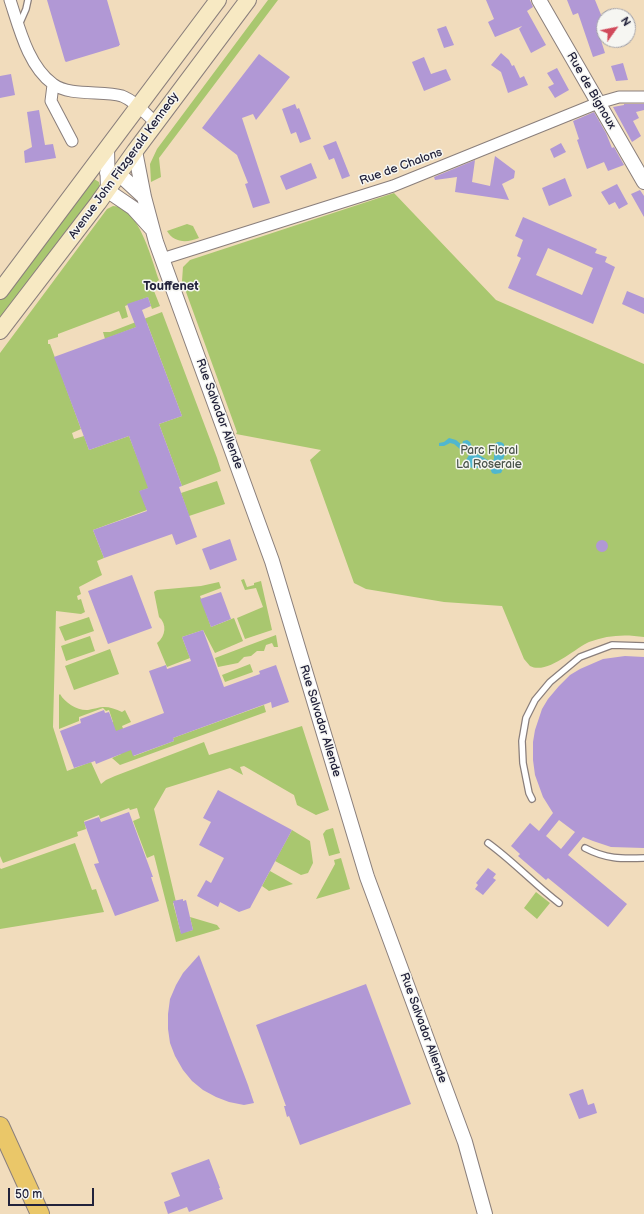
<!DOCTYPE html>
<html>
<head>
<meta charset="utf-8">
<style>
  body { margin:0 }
  #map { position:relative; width:644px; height:1214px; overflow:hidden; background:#f1dcbc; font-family:"Balsamiq Sans",sans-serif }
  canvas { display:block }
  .north { position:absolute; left:596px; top:8px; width:40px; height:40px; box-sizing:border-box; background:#f6f6f2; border:1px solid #a1a1a9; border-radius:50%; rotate:57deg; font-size:11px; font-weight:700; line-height:16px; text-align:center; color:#22223b }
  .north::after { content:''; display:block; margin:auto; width:14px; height:18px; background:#d1495b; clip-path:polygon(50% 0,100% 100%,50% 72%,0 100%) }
  .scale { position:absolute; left:8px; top:1188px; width:86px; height:18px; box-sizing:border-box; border:2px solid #22223b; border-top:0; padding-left:5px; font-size:12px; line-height:14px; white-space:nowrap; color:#22223b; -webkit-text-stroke:3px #f6f6f2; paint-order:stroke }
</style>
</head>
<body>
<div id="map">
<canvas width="644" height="1214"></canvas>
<div class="north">N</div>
<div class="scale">50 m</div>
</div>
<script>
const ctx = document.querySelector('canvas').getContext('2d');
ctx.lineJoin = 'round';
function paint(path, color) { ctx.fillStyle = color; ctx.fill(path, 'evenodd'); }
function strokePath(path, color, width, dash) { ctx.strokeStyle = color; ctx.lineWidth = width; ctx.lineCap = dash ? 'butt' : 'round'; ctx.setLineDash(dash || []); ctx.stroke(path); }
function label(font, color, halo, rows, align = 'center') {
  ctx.font = font + ' "Balsamiq Sans",sans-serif'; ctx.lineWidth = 3; ctx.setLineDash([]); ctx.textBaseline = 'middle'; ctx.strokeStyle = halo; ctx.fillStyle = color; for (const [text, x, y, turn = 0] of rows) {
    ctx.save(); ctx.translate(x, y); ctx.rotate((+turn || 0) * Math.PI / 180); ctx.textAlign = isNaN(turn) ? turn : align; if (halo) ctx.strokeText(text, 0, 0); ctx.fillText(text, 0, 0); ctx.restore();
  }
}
const green = new Path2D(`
  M268,0H278L159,158L161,177L151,182L150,164L157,149Z
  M94,179L99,182L100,188L0,322V300L88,181Z
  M394,193L496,300L644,364V637C625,634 607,635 589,642C574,649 547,675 530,666C528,664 526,661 524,659L502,606L444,602L366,589L354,583L310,460L321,450L236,434L237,432L182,281L183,267L190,260Z
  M113,206C139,206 152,261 159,280L152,286L160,306L152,309L148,297L125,306L128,317L122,319L119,311L58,334V337L48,340V344H50L54,355L81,429L72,433L74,439L84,436L89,450L129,436L149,488L140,491L147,510L93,530L104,558L97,561L102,575L79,587L81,594L77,596L78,600L81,599L85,612L81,614L56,611L53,727L67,771L91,762L101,784L106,780L115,776L204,742L209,755L302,726L329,810L316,815L297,805L294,795L244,766L240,767L243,775L230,768L166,788L154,809L176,902L173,903L181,933L193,930L190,917L217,925L220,929L176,942L154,855L147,858L133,821L140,818L137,808L130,810L129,808L100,819L99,815L84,821L86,829L77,832L78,836L3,863L0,856V353L107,209Z
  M187,224L193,226L199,238C187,243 174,243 167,231Z
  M162,312L217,458L221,471L182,486L159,424L182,416L147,323L105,339L103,332H110Z
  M217,481L225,504L189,516L181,493Z
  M244,579L247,587L254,585V583L261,581L272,630L245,639L237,618L263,607L256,588L245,590L241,580Z
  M219,582L221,588L200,596L211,627L234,618L243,641L215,653L203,630L182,637L190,658L167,667L157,643C166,636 167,624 159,617L154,592L157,590L201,586Z
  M89,617L94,631L65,641L59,627Z
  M276,635L278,647H274L272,643L266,645L264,651H257L251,656L244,657L238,663L218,667L215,658Z
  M90,636L95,651L66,661L61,646Z
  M110,649L119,674L74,690L65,666Z
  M250,664L253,672L225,682L222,675Z
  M60,694C65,703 78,711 88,710C94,709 99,707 104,707C110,707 116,709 122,712L125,710L131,722L122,726L134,756L174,741L173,738L264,705L266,712L120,765L112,758L121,754L110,723L113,722L109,710L106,711L103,708L79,717V721L59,729V695Z
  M333,828L340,853L329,856L323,834L326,830Z
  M292,830L310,841L313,863L308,873L301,875L275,861Z
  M75,843L92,890L96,889L104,912L0,929V868L1,869Z
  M341,858L350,889L316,899L335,864L334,860Z
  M270,871L293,884L269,891L262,886Z
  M536,892L550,903L537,919L524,908Z`);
const water = new Path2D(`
  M449,438L456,440L462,445L463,441L467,440L470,442L474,452L491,462L494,459V445C497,441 500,441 504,444L505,455C501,460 505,467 501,473L495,474L492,473L489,466L483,461L478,468C471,469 468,467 466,460L469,455L471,454L466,448L460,449L454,444L450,443L444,446H439V443L444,442Z`);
const building = new Path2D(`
  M47,0H107L120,45H119V46L66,62L65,61Z
  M486,0H530L533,7L527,11L546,45L531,53L519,29L522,26L495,37L488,22L494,19Z
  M567,0H595L604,22V33L599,34L605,53L593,57L578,13L573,15Z
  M446,26L454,45L444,48L437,29Z
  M501,53L509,60L512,66L514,65L520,78L524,76L528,85L508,93L501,72L491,65Z
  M259,54L290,77L256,120L253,114L242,118L270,203L253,208L245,184L248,183L237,155L202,128Z
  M424,57L431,74L446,69L451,80L424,91L412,62Z
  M623,63L628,80L616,81L611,66Z
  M557,68L569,90L555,98L548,87L554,84L547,73Z
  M11,74L15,95L0,98V76Z
  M295,104L297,109L299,108L311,139L300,143L296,132L291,134L282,109Z
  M624,104H644V110L636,112L639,118L633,121L641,136L632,142L613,107L624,105Z
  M39,110L45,145L53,144L56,158L25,163L24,151L32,147L27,112Z
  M594,112L606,133L612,148L614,147L624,165L608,171L604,162L587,169L577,140L579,139L573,121Z
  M336,141L350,176L342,179L334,158L329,160L323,146Z
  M561,143L566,152L554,158L550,149Z
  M495,156L515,171L514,178L502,184L509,200L455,192L457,177L435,180L434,177L475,160L472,182L490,186Z
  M311,163L317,178L286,190L280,176Z
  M565,178L572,196L549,206L542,188Z
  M617,184L628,204L619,209L615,202L609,205L601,192Z
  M640,190L644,196V217L631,194Z
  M523,217L597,249L595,253L607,257L605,262L615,267L593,324L508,288L521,258L517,256L523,240L515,236ZM548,248L593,268L582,295L536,275Z
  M627,291L644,298V314L622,304Z
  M148,297L151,306L142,310L182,416L159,424L182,486L179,487L197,537L176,545L172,534L104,558L93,530L147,511L139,491L148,488L129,436L89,450L54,357L136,327L127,304Z
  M230,539L237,560L210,570L202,549Z
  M596 546a6 6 0 1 1 12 0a6 6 0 1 1-12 0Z
  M132,575L152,628L108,644L88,591Z
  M221,592L231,619L211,627L200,599Z
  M203,630L224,687L260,674L259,671L276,665L289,702L272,708L271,702L173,738L174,741L133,756L131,750L96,764L95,761L74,768L60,731L81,723L80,719L104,710L105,713L109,712L116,731L164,713L149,671L166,665L167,669L191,661L182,637Z
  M625,656L644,657V848L611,847L593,841L583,837L568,855L627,904L608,927L548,878L546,880L518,856L520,854L511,846L530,823L539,831L553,813L543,797L535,775L533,760V742L535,730L542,709L548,699L559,686L570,675L580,669L603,659ZM559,820L575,832L561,849L546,836Z
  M218,790L292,830L250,908L239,912L220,902L218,907L197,896L206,880L211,883L224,858L199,845L211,822L203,818Z
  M129,812L153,877H151L159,901L115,916L94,864L99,863L84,822L99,817L101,822Z
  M488,868L496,874L493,878L496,880L483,895L475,889L478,885L476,883Z
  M183,899V901L186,900L193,930L181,934L173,901Z
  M199,955L248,1085L254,1103L244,1105L229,1102L216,1097L203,1090L192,1081L183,1070L175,1056L170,1043L168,1029V1014L170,999L176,985L183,973Z
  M366,984L411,1104L300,1145L289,1116L287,1117L284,1106H286L256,1025Z
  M583,1089L588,1105L594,1103L597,1113L579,1119L569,1094Z
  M209,1159L220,1188H219L223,1199L189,1212L187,1207L168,1214L164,1202L180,1196L171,1173Z`);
const service = new Path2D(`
  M19,25L26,9L28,0
  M532,799L529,793L523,763L522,741L526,718L535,700L550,682L580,657L612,645L644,646
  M488,843C513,861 534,884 559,903
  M585,848C606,859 621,859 644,858`);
const minor = new Path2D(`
  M10,0C19,27 28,66 53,84C70,97 104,90 122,96C135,101 146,114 156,123
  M53,85L51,101L72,141
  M162,259L393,186L598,103L619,97H644`);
const tertiary = new Path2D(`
  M539,0L644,182
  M107,149L108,191L133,208L151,228
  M135,151L144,197L156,242L272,561L367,877L465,1142L485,1214
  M107,173L119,174L144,197`);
const secondary = new Path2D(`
  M0,291L218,0
  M0,331L98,203L135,151L248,0`);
const primary = new Path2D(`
  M0,1126L40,1214`);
const streetNames = [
  ["Rue de Bignoux",591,91,60],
  ["Avenue John Fitzgerald Kennedy",124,166,-54],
  ["Rue de Chalons",401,167,-20],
  ["Rue Salvador Allende",219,414,70],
  ["Rue Salvador Allende",320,721,73],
  ["Rue Salvador Allende",423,1028,70]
];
const parkNames = [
  ["Parc Floral",489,451],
  ["La Roseraie",489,465]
];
const neighbourhoodNames = [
  ["Touffenet",171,287]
];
paint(green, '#a9c76f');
paint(water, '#50b7cf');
paint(building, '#b198d5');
strokePath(service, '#8a7f7c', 8);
strokePath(minor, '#8a7f7c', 13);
strokePath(tertiary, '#8a7f7c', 16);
strokePath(secondary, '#8a7f7c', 18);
strokePath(primary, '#8a7f7c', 20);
strokePath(service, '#fff', 5.5);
strokePath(minor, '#fff', 11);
strokePath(tertiary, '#fff', 14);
strokePath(secondary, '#f7e9c3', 16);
strokePath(primary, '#eac769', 18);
label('12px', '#22223b', '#f6f6f2', streetNames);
label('12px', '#4a544b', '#f6f6f2', parkNames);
label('bold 13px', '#22223b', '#f6f6f2', neighbourhoodNames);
</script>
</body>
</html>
